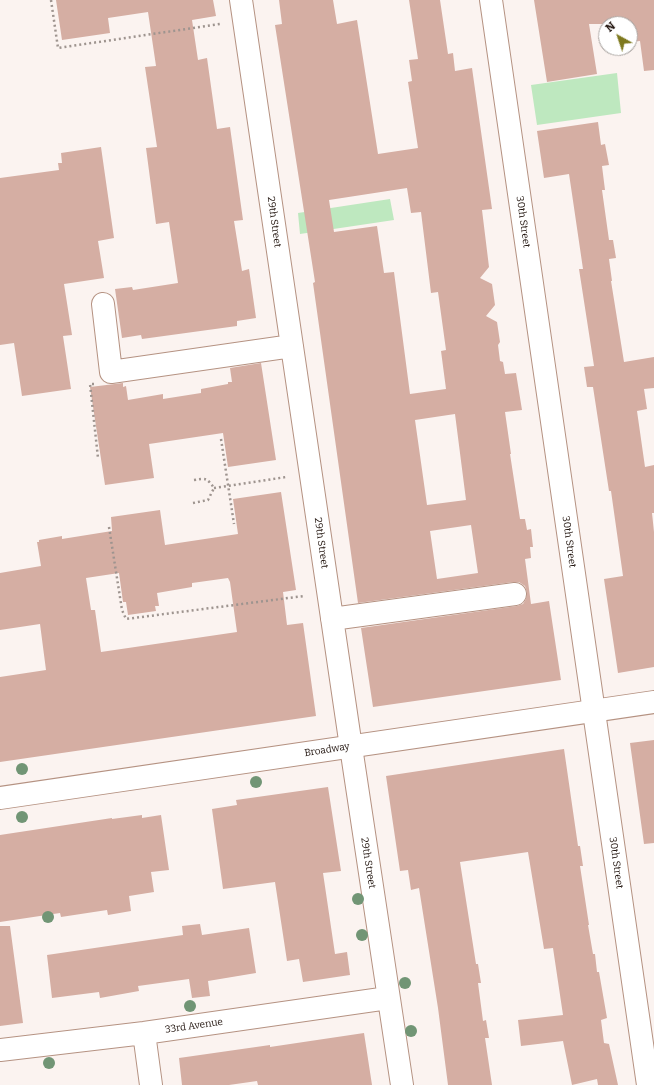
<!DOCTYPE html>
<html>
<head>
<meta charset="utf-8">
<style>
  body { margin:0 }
  #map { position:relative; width:654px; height:1085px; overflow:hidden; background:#fbf3f0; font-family:Bitter,serif }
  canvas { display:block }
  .north { position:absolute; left:598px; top:16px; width:40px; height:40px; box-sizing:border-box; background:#fff; border:1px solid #a6a19e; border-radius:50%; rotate:320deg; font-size:11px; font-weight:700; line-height:16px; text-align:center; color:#20130d }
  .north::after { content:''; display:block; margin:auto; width:14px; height:18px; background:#7e791e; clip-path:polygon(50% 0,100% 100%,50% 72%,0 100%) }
</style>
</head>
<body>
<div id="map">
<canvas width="654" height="1085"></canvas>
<div class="north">N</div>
</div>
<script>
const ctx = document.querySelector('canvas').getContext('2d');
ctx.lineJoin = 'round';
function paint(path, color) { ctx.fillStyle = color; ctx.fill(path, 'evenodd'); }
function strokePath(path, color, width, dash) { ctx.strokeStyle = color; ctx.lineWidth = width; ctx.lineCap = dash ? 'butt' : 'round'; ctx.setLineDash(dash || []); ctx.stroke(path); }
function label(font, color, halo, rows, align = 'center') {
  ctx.font = font + ' Bitter,serif'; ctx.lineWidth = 3; ctx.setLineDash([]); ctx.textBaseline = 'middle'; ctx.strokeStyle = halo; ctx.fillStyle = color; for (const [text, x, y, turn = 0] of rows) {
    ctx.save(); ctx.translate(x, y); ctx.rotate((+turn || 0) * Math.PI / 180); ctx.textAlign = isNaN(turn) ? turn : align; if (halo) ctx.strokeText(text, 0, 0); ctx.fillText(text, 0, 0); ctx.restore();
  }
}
const green = new Path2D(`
  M617,73L621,113L537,125L531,85Z
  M390,199L394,220L300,234L298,213Z`);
const building = new Path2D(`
  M56,0H213L216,16L192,20L198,60L207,58L217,129L230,127L243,220L234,221L242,271L249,269L256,318L237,321V326L142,339L141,335L122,338L115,289L132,287L133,290L178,283L169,222L156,224L146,148L157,147L145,67L156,66L148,12L108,18L110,33L62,40Z
  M279,0H333L337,24L357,20L378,154L418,148L408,82L412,81L409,60L418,59L409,0H440L448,54L453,53L455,71L472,68L492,209L482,210L489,267L480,278L492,284L495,305L486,316L497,322L500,342L498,345L500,361L503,362L505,374L516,373L522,410L505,412L511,454H510L520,519H525L527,530L531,529L533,547H530L531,558L525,559L531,604L549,601L561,680L373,707L361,628L517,606L523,604L526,599L527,593L525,586L519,582H513L358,603L313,283L315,282L275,25L282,24ZM407,188L411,213L421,212L431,293L438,292L446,350L441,351L446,389L410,394L394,272L384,273L377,226L334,232L329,200ZM455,414L466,500L427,505L415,420ZM471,525L478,573L437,579L430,531Z
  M534,0H654V70L644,71L640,41L630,42V24H589L597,74L547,82Z
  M598,122L601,145L605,144L609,165L602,166L605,190H602L609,240H613L616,258L609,259L612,281H611L624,362L654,357V388L644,389L647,409L637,411L645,467L654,465V513H652L654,532V667L618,673L604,579L623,576L611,491H609L593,387H587L584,367L594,366L579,269H583L572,194L569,174L544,178L537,131Z
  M101,147L114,238L98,241L104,278L64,284L72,335L63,336L71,389L22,396L14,343L0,345V178L59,170L58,163H62L61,153Z
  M261,363L276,460L228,467L223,433L149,444L154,478L105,485L90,387L123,383V387L126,386L128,400L163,394V399L201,393V389L228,384V382H232L230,368Z
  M281,492L296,590L283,592L287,625L303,623L316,716L0,762V677L46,670L40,624L0,630V573L41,566L37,542H39V540L62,536V539L112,531L111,517L160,510L165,545L238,534L233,499ZM119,573L123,602H126L128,615L156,611L155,606H159L157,593L192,587V583L228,578L230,582L237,632L101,652L95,610H91L86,578Z
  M654,740V843L644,844L630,743Z
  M564,749L578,846H580L583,866H580L589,925H588L593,954H595L597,972H599L607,1018L601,1020L604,1043L609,1044L618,1085H598L597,1079L572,1085L563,1041L521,1046L518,1020L563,1015L553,948L544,949L528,852L460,862L476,964H478L481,983H478L483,1021L486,1020L489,1038H485L492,1085H448L438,1008L419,888L411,890L408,870L400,871L386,776Z
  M328,787L341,871L323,873L335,954L347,952L350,975L303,982L299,959L287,961L275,882L223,889L212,809L237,805L236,800Z
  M142,815V818L161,815L169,870L151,872L154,892L129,896L131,911L108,915L107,910L61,917L60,913L0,922V835L112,818V819Z
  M200,924L202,935L249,928L256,973L208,981L210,996L192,998L189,979L138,986L139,991L100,998L99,992L52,998L47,955L183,935L182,926Z
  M0,926H10L23,1023L0,1026Z
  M364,1033L372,1085H258L257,1081L229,1085H182L179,1058L270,1045V1047Z`);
const path = new Path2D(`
  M51,0L58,48L220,24
  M94,384H90L98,458
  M221,439L234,524
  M194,480C206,478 207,478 214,488
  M214,488L286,477
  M193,503L208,500L214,488
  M109,527L122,610L126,619L304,596`);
const minor = new Path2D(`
  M241,0L351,747L402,1085
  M491,0L648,1085
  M103,304L111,372L292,346
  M332,619L515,594
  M144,1033L151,1085
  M0,1050L144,1033L388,998`);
const major = new Path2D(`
  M0,798L654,702`);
const trees = [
  [22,769],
  [256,782],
  [22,817],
  [358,899],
  [48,917],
  [362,935],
  [405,983],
  [190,1006],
  [411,1031],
  [49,1063]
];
const streetNames = [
  ["29th Street",274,222,82],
  ["30th Street",523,222,82],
  ["30th Street",569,542,82],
  ["29th Street",321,543,82],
  ["Broadway",327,750,-9],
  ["29th Street",368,863,81],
  ["30th Street",616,863,82],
  ["33rd Avenue",194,1026,-8]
];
paint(green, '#bee8bf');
paint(building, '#d5aea3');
strokePath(minor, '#b59282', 24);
strokePath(major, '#b59282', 24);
strokePath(path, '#9e948f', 2.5, [2, 3]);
strokePath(minor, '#fff', 22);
strokePath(major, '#fff', 22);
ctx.fillStyle = '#719575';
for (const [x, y] of trees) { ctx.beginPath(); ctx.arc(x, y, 6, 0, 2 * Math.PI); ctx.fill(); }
label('10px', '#20130d', '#fff', streetNames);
</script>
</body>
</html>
